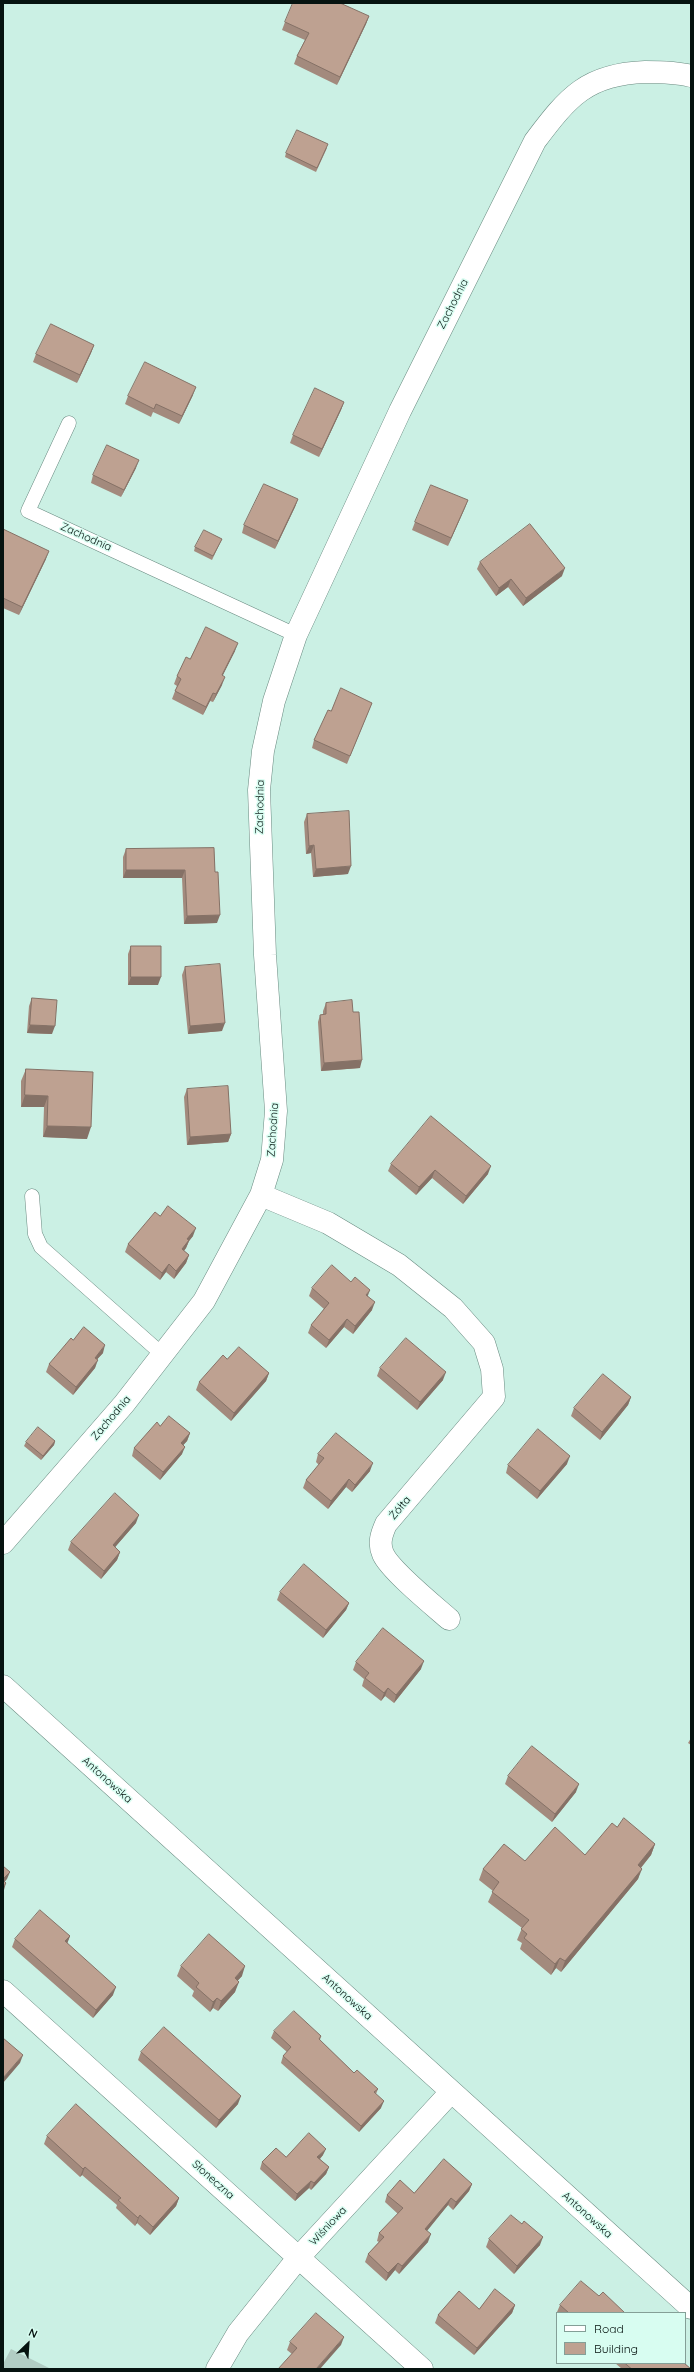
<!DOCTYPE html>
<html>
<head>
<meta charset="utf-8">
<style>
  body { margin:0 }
  #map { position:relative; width:694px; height:2372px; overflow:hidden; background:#cbf0e4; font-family:Quicksand,sans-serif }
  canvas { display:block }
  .frame { position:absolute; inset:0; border:4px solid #061310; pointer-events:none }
  .legend { position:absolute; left:556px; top:2312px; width:130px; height:52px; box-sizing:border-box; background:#d8fdf1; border:1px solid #849f97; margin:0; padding:5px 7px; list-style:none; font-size:12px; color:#061310 }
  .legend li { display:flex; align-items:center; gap:8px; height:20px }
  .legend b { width:20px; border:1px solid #849f97 }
  .north { position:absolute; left:8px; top:2324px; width:40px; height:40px; -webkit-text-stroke:3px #d8fdf1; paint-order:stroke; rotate:25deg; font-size:11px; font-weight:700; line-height:16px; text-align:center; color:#061310 }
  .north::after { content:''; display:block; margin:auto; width:14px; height:18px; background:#061310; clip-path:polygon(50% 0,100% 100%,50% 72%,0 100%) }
</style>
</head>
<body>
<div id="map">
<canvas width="694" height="2372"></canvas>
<div class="frame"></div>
<ul class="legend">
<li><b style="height:5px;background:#fff"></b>Road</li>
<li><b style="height:11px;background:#bea191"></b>Building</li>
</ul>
<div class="north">N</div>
</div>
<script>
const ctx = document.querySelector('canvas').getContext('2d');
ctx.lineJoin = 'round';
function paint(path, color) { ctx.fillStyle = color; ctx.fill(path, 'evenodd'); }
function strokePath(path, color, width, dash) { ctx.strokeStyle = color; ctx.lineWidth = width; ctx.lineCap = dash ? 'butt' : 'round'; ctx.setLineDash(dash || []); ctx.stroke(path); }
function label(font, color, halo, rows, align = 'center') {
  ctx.font = font + ' Quicksand,sans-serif'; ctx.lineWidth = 3; ctx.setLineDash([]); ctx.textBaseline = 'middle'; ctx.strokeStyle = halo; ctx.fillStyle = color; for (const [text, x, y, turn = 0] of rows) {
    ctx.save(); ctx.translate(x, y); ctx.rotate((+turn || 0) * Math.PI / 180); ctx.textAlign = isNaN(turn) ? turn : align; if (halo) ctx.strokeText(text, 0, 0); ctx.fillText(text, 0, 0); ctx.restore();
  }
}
const green = new Path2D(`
  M11,2349L51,2369H3V2364Z`);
const service = new Path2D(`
  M69,423L28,511L296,635
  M32,1196L35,1234L41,1247L163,1355`);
const minor = new Path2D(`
  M261,1195L328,1223L399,1265L453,1308L484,1343L492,1369L494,1397L386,1524C382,1533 378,1543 383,1554C390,1570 434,1606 449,1619
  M3,1543L124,1404L204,1301L261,1195L272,1160L276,1111L265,955L259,790L263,751L274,701L296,635L400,411L535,141C568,97 587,74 645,72C660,72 676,72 691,76
  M3,1686L691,2308
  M3,1991L422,2369
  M217,2369L238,2333L299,2257L451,2092`);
const wall = new Path2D(`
  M369,16L366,24L337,85L294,64L297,56L305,40L282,30L285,22Z
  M327,148L316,172L285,157L286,153Z
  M94,345L91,353L77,383L33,362L36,354Z
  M193,395L179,424L153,412L151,417L125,404L128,396Z
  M344,402L341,410L319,457L290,443L293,435Z
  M136,468L121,497L91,483L93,475Z
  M298,499L295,507L275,549L242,533L244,525Z
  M468,500L448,546L412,530L415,522Z
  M3,529L46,559L19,615L3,608Z
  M222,539L212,560L194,551L195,547Z
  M480,562L562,576L523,606L508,587L496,596L477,569Z
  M235,651L222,676V685L213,702L210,701L203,715L172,699L177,686L174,684L177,676L190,659Z
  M372,703L347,764L312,748L314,740L331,711Z
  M307,814L348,874L313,877L311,853L306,854L304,822Z
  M214,848L217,923L184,924L182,878H123V857L126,849Z
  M131,946L158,985H128V954Z
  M185,967L222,1031L188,1034L182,975Z
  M32,998L52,1034L27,1033L29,1006Z
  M326,1003L353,1012L360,1068L321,1071L318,1022L320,1015L323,1014V1011Z
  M26,1069L87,1139L43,1137L44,1107H21V1081Z
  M187,1089L231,1134L228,1142L187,1145L184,1097Z
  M391,1164L488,1174L463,1204L432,1178L416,1195L388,1171Z
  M160,1216L193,1236L189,1241L186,1248L184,1251L189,1255L186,1263L174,1279L166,1272L160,1280L125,1252L128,1244Z
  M312,1288L368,1296L372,1310L353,1334L344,1327L326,1348L308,1333L311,1325L324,1309L309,1296Z
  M73,1340L103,1353L97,1359L95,1368L73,1395L46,1372L49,1364Z
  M227,1359L269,1373L266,1381L231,1421L196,1390L199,1382Z
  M380,1368L443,1380L417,1410L377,1376Z
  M631,1397L628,1405L600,1440L571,1416L574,1408Z
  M160,1426L190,1433L187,1441L183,1445L182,1454L160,1480L132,1456L134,1448Z
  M55,1441L54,1445L41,1460L24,1446L26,1442Z
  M318,1454L370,1471L352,1492L346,1487L328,1509L303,1488L306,1480L319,1465L316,1462Z
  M567,1464L537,1499L506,1473L508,1465Z
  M136,1523L115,1547L120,1552L117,1560L101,1579L68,1550L71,1542Z
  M280,1592L349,1603L346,1610L323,1638L277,1600Z
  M356,1662L421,1669L394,1703L385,1696L381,1701L362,1686L364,1679L353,1670Z
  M691,1738V1745L688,1743Z
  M508,1776L576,1792L552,1822L505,1784Z
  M617,1827L655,1844L651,1855L641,1868L638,1879L561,1972L556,1968L551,1975L520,1949L522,1943L517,1940L522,1928L488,1902L493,1891L479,1880L483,1869L525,1861L585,1855Z
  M70,1936L67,1943L113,1995L93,2018L12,1947L15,1939Z
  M181,1966L242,1976L237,1981L235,1992L218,2011L213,2008L210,2012L192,1996L194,1991L177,1976Z
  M274,2031L321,2036L320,2040L354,2073L378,2089L376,2094L381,2108L359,2132L281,2063L283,2056L287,2052L271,2038Z
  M141,2052L238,2104L216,2128L138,2060Z
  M47,2136L179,2198L176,2206L150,2235L137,2223L135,2226L116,2208L117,2205L82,2175L80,2177L44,2144Z
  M323,2155L320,2159L329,2167L326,2174L311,2190L309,2188L295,2201L260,2169L262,2162L286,2157Z
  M472,2184L469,2191L453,2210L448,2205L427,2230L428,2242L399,2274L395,2270L386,2281L365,2262L368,2254L379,2242L377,2241L379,2233L398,2214L385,2202L387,2195L414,2193Z
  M522,2224L540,2245L514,2274L486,2247L489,2239Z
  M599,2296L625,2313H559L557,2312L560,2305Z
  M515,2305L512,2313L474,2355L435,2323L438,2315L479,2309Z
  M290,2342L341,2345L292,2354L287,2350Z
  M615,2363H684L691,2369H622Z`);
const shadedWall = new Path2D(`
  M369,16L366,24L337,85L340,77Z
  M94,345L91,353L77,383L80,375Z
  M196,387L193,395L179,424L182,416Z
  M344,402L341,410L319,457L322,449Z
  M139,460L136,468L121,497L124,490Z
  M298,499L295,507L275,549L278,541Z
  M468,500L465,508L448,546L451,538Z
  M49,551L46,559L19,615L22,607Z
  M565,568L562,576L523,606L526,598Z
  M511,579L508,587L496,596L499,588Z
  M238,643L235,651L219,683L222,675Z
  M225,677L222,685L213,702L216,694Z
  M213,693L210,701L203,715L206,707Z
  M314,845L311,853L306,854L309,846Z
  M351,866L348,874L313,877L316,869Z
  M126,870H185L182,878H123Z
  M220,915L217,923L184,924L187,916Z
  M131,977H161L158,985H128Z
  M225,1023L222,1031L188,1034L190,1026Z
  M30,1025L55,1026L52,1034L27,1033Z
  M362,1060L360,1068L321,1071L324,1063Z
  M25,1095L48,1096L44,1107H21Z
  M47,1126L91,1127L87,1139L43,1137Z
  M231,1134L228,1142L187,1145L190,1137Z
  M491,1166L488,1174L463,1204L466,1196Z
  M435,1170L432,1178L416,1195L419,1187Z
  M196,1228L193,1236L189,1241L186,1248L179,1257L182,1249L187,1239Z
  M189,1255L186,1263L174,1279L176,1271Z
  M169,1264L166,1272L160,1280L162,1273Z
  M370,1290L367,1298L366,1295Z
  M375,1302L372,1310L353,1334L355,1326Z
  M347,1319L344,1327L326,1348L329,1340Z
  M105,1345L103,1353L92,1365L95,1358Z
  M98,1360L95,1368L73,1395L76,1387Z
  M446,1372L443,1380L417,1410L420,1402Z
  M269,1373L266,1381L231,1421L234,1413Z
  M631,1397L628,1405L600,1440L602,1432Z
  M190,1433L187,1441L178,1451L181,1443Z
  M55,1441L54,1445L41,1460L43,1456Z
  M185,1447L182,1454L160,1480L163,1472Z
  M570,1456L567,1464L537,1499L540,1491Z
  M373,1463L370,1471L352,1492L355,1485Z
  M349,1479L346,1487L328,1509L331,1501Z
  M139,1515L136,1523L110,1553L113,1545Z
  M120,1552L117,1560L101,1579L104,1571Z
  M349,1603L346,1610L323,1638L326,1630Z
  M424,1661L421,1669L394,1703L396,1695Z
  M388,1688L385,1696L381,1701L384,1693Z
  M579,1784L576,1792L552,1822L555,1814Z
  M655,1844L651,1855L634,1876L638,1865Z
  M642,1869L638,1879L561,1972L565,1961Z
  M10,1872L7,1879L3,1884V1879Z
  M6,1883L4,1890L3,1891V1887Z
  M70,1936L67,1944L65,1941Z
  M560,1958L556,1968L551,1975L555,1964Z
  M245,1966L242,1976L231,1988L235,1978Z
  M239,1982L235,1992L218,2011L221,2001Z
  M116,1987L113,1995L93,2018L96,2010Z
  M217,1998L213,2008L210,2012L213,2002Z
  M23,2055L20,2063L3,2083V2078Z
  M241,2096L238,2104L216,2128L219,2120Z
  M384,2101L381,2108L359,2132L361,2126Z
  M326,2149L323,2155L315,2164L317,2157Z
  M85,2167L82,2175L80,2177L83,2169Z
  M329,2167L326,2174L311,2190L314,2183Z
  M311,2181L309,2188L295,2201L297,2194Z
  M472,2184L469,2191L453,2210L456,2202Z
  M179,2198L176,2206L150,2235L153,2227Z
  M451,2198L448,2205L423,2236L425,2229Z
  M140,2215L137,2223L135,2226L138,2218Z
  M431,2234L428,2242L399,2274L402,2266Z
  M543,2237L540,2245L514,2274L517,2266Z
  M398,2263L395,2270L386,2281L388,2273Z
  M515,2305L512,2313L474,2355L477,2348Z
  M344,2337L341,2345L320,2369H316Z`);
const building = new Path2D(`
  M293,3H340L369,16L340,77L297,56L309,33L285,22Z
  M297,130L328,144L317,168L286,153Z
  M51,324L94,345L80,375L36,354Z
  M145,362L196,387L182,416L156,404L154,409L128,396Z
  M315,388L344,402L322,449L293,435Z
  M107,445L139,460L124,490L93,475Z
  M264,484L298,499L278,541L244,525Z
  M431,485L468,500L451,538L415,522Z
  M530,524L565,568L526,598L511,579L499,588L480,562Z
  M3,529L49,551L22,607L3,598Z
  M204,530L222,539L213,556L195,547Z
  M206,627L238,643L222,675L225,677L216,694L213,693L206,707L175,691L181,679L177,676L186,657L190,659Z
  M341,688L372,703L350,756L314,740L328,710L331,711Z
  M349,811L351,866L316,869L314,845L309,846L307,814Z
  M214,848L215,872H218L220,915L187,916L185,870H126V849Z
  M131,946H161V977H131Z
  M220,964L225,1023L190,1026L185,967Z
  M32,998L57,1000L55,1026L30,1025Z
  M352,1000L353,1012H359L362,1060L324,1063L320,1015L326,1014V1003Z
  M26,1069L93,1072L91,1127L47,1126L48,1096L25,1095Z
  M228,1086L231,1134L190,1137L187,1089Z
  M431,1116L491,1166L466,1196L435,1170L419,1187L391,1164Z
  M168,1206L196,1228L187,1239L189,1240L182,1249L189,1255L176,1271L169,1264L162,1273L128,1244L155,1212L160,1216Z
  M332,1265L351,1282L355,1277L370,1290L366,1295L375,1302L355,1326L347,1319L329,1340L311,1325L329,1303L312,1288Z
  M84,1327L105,1345L95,1358L98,1360L76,1387L49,1364L71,1338L73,1340Z
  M406,1338L446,1372L420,1402L380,1368Z
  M239,1347L269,1373L234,1413L199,1382L223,1355L227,1359Z
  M603,1374L631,1397L602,1432L574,1408Z
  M169,1416L190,1433L181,1443L185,1447L163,1472L134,1448L157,1422L160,1426Z
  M38,1427L55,1441L43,1456L26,1442Z
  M538,1429L570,1456L540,1491L508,1465Z
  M336,1433L373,1463L355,1485L349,1479L331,1501L306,1480L324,1458L318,1454Z
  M115,1493L139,1515L113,1545L120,1552L104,1571L71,1542Z
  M304,1564L349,1603L326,1630L280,1592Z
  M383,1628L424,1661L396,1695L388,1688L384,1693L365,1678L369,1673L356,1662Z
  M532,1746L579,1784L555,1814L508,1776Z
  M624,1818L655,1844L638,1865L642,1869L565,1961L560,1958L555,1964L524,1938L527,1934L521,1929L529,1920L492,1892L499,1882L483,1869L504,1844L525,1861L555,1827L585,1855L612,1823L617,1827Z
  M3,1866L10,1872L3,1879Z
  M3,1880L6,1883L3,1887Z
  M40,1910L70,1936L65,1941L116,1987L96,2010L15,1939Z
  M209,1934L245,1966L235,1978L239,1982L221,2001L217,1998L213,2002L196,1987L199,1983L181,1966Z
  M294,2011L321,2036L319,2039L354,2073L357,2070L378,2089L374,2092L384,2101L361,2126L283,2056L291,2047L274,2031Z
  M164,2027L241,2096L219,2120L141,2052Z
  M3,2038L23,2055L3,2078Z
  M76,2104L179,2198L153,2227L140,2215L138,2218L118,2200L121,2198L85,2167L83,2169L47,2136Z
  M309,2133L326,2149L317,2157L329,2167L314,2183L311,2181L297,2194L262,2162L276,2148L286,2157Z
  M444,2159L472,2184L456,2202L451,2198L425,2229L431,2234L402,2266L398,2263L388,2273L368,2254L384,2237L379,2233L403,2208L387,2195L400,2180L414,2193Z
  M511,2215L522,2224L524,2221L543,2237L517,2266L489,2239Z
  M581,2281L599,2296L603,2292L625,2313H569L560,2305Z
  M495,2289L515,2305L477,2348L438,2315L459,2291L479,2309Z
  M316,2313L344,2337L316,2369H278L297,2348L290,2342Z
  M625,2363H684L691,2369H632Z`);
const streetNames = [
  ["Zachodnia",453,304,-63],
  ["Zachodnia",86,537,24],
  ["Zachodnia",260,807,-89],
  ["Zachodnia",273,1130,-86],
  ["Zachodnia",111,1418,-50],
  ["Żółta",400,1508,-50],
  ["Antonowska",107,1780,42],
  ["Antonowska",347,1997,42],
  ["Słoneczna",213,2180,42],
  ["Antonowska",587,2215,42],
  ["Wiśniowa",328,2226,-47]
];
paint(green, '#b1cdc4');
strokePath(service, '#698a80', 15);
strokePath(minor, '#698a80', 23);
strokePath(service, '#fff', 14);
strokePath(minor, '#fff', 22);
paint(wall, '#a38a7d');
paint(shadedWall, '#857166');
paint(building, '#bea191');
strokePath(building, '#857166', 1);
label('11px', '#061310', '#d8fdf1', streetNames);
</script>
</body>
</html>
